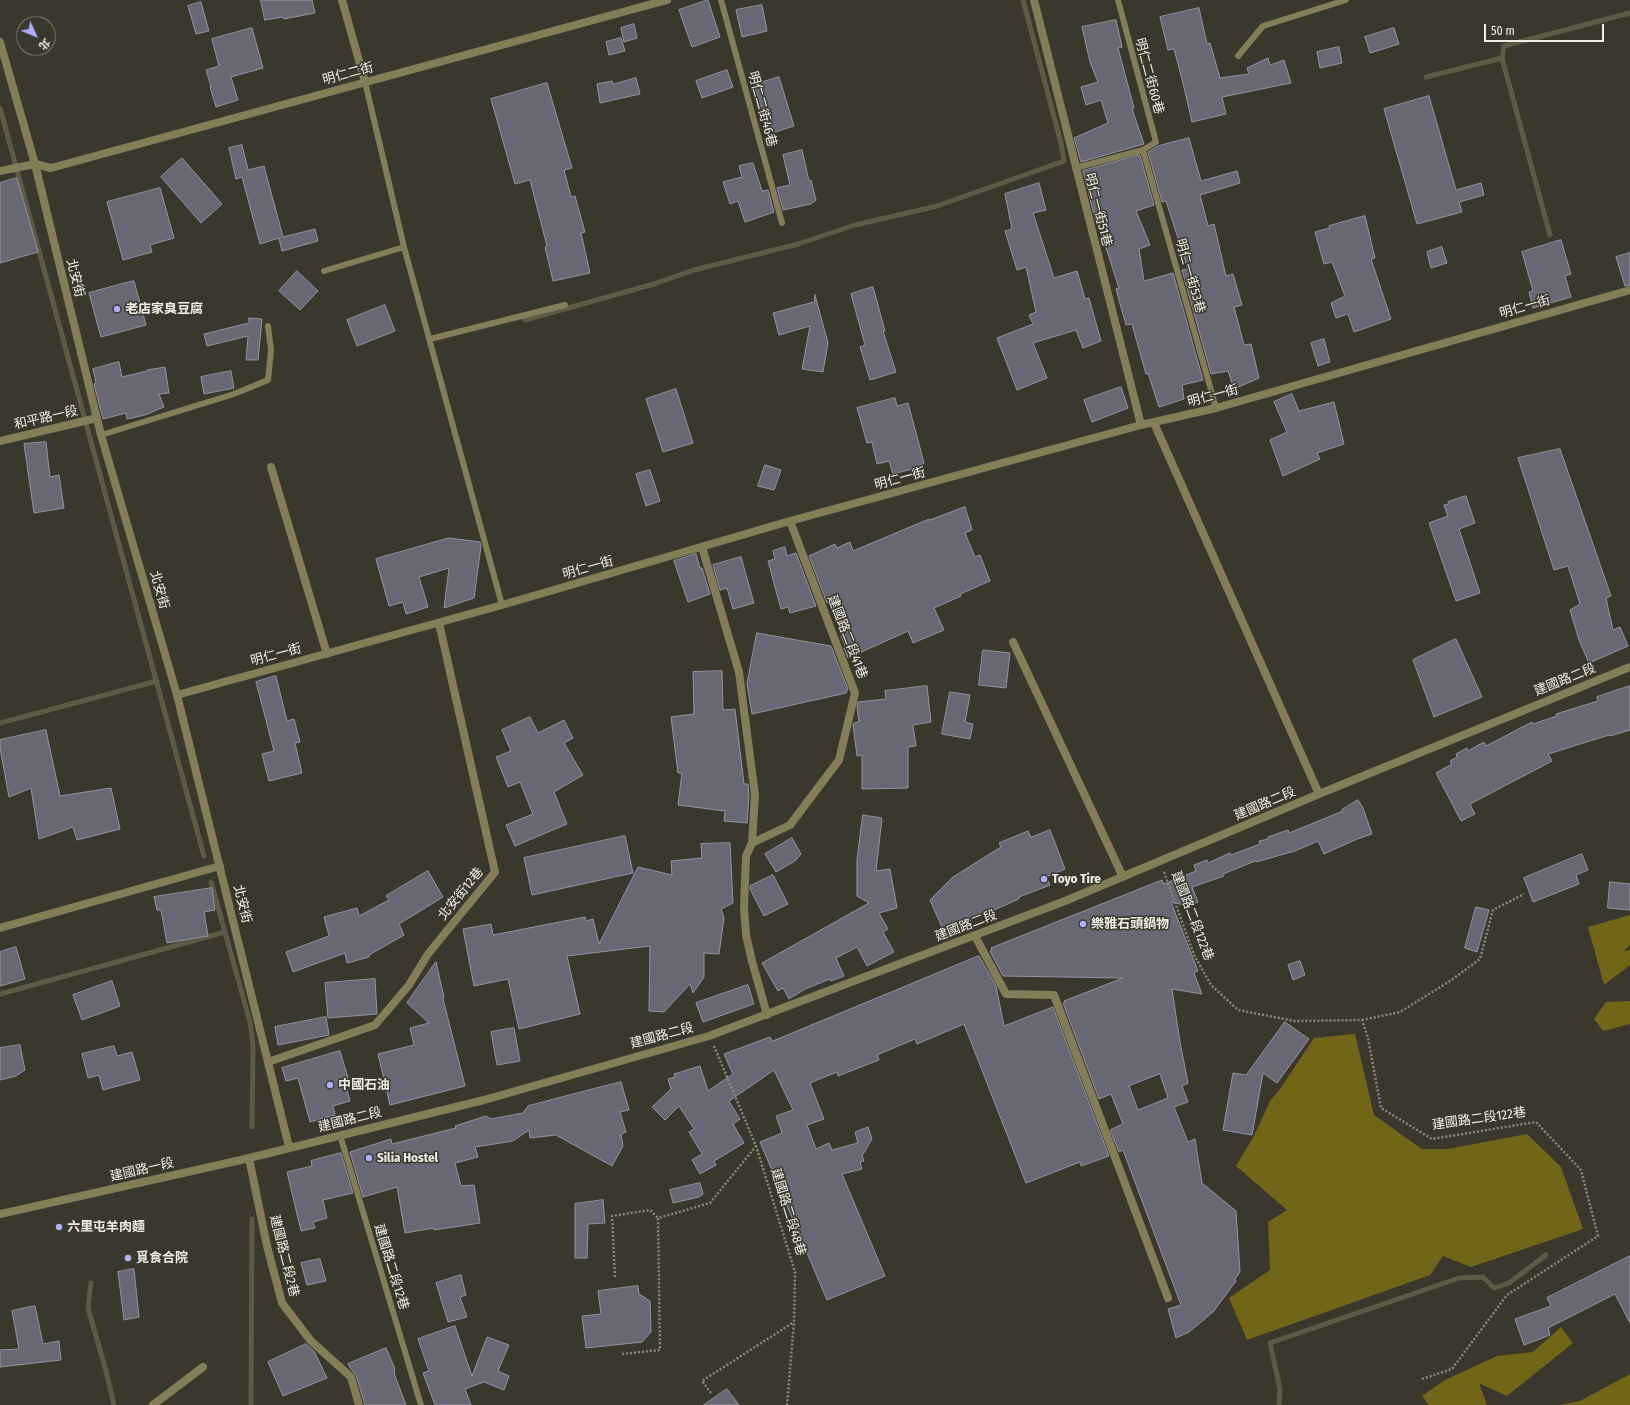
<!DOCTYPE html>
<html>
<head>
<meta charset="utf-8">
<style>
  body { margin:0 }
  #map { position:relative; width:1630px; height:1405px; overflow:hidden; background:#3a382d; font-family:"Fira Sans Condensed","Noto Sans TC",sans-serif }
  canvas { display:block }
  .north { position:absolute; left:16px; top:16px; width:40px; height:40px; box-sizing:border-box; background:#3a382d; border:1px solid #828177; border-radius:50%; rotate:134deg; font-size:11px; font-weight:700; line-height:16px; text-align:center; color:#efeee7 }
  .north::after { content:''; display:block; margin:auto; width:14px; height:18px; background:#aeaefa; clip-path:polygon(50% 0,100% 100%,50% 72%,0 100%) }
  .scale { position:absolute; left:1484px; top:24px; width:120px; height:18px; box-sizing:border-box; border:2px solid #efeee7; border-top:0; padding-left:5px; font-size:12px; line-height:14px; white-space:nowrap; color:#efeee7; -webkit-text-stroke:3px #3a382d; paint-order:stroke }
</style>
</head>
<body>
<div id="map">
<canvas width="1630" height="1405"></canvas>
<div class="north">北</div>
<div class="scale">50 m</div>
</div>
<script>
const ctx = document.querySelector('canvas').getContext('2d');
ctx.lineJoin = 'round';
function paint(path, color) { ctx.fillStyle = color; ctx.fill(path, 'evenodd'); }
function strokePath(path, color, width, dash) { ctx.strokeStyle = color; ctx.lineWidth = width; ctx.lineCap = dash ? 'butt' : 'round'; ctx.setLineDash(dash || []); ctx.stroke(path); }
function label(font, color, halo, rows, align = 'center') {
  ctx.font = font + ' "Fira Sans Condensed","Noto Sans TC",sans-serif'; ctx.lineWidth = 3; ctx.setLineDash([]); ctx.textBaseline = 'middle'; ctx.strokeStyle = halo; ctx.fillStyle = color; for (const [text, x, y, turn = 0] of rows) {
    ctx.save(); ctx.translate(x, y); ctx.rotate((+turn || 0) * Math.PI / 180); ctx.textAlign = isNaN(turn) ? turn : align; if (halo) ctx.strokeText(text, 0, 0); ctx.fillText(text, 0, 0); ctx.restore();
  }
}
const forest = new Path2D(`
  M1630,915V945L1624,951L1630,950V965L1604,985L1588,927Z
  M1630,1001V1024L1603,1031L1594,1019L1606,1002Z
  M1355,1034L1374,1115L1422,1149H1448L1527,1134L1561,1167L1583,1229L1471,1267L1443,1256L1430,1275L1247,1340L1229,1298L1270,1270L1268,1222L1287,1210L1236,1166L1254,1136L1270,1101L1280,1089L1314,1038Z
  M1561,1327L1573,1343L1507,1396L1479,1383L1487,1405H1429L1422,1396L1445,1380L1497,1356L1533,1352Z
  M1630,1374V1405H1559L1580,1401Z`);
const stream = new Path2D(`
  M1502,58L1550,235
  M1426,77L1502,58L1504,46L1630,13
  M0,108L204,856
  M525,320L654,284L694,270L798,244L855,225L937,206L1064,161L1061,143L1023,0
  M0,723L157,681
  M211,882L250,1022L253,1046L252,1127
  M0,994L225,932
  M91,1283L88,1308L106,1371L114,1405
  M251,1405L252,1219
  M1279,1405L1280,1389L1270,1343L1459,1278L1483,1277L1494,1288L1509,1283L1546,1255`);
const building = new Path2D(`
  M261,0H312L315,13L284,19L283,17L265,20Z
  M708,0L720,37L692,47L679,10Z
  M201,2L209,31L196,34L188,6Z
  M762,5L767,31L742,37L736,10Z
  M1199,8L1207,44L1210,43L1220,78L1249,74L1247,68L1268,58L1270,65L1284,60L1291,83L1222,97L1226,114L1192,122L1183,83L1174,49L1168,50L1160,17Z
  M1116,20L1122,47L1118,48L1134,108L1132,109L1144,144L1081,162L1074,138L1108,123L1101,100L1086,105L1081,87L1098,82L1090,62L1082,27Z
  M634,24L637,38L624,42L621,28Z
  M252,28L263,68L231,77L238,100L216,107L210,87L211,86L206,70L219,66L212,39Z
  M1394,28L1399,44L1370,53L1365,37Z
  M621,38L625,51L609,55L606,42Z
  M1339,47L1342,63L1320,68L1317,52Z
  M727,70L733,87L702,98L696,81Z
  M779,77L794,126L769,134L754,85Z
  M636,78L640,94L600,103L597,84L612,81L613,84Z
  M547,83L572,168L564,170L571,197L575,196L585,232L581,233L590,273L553,281L545,247L547,246L530,180L515,184L491,99Z
  M1429,96L1456,190L1481,183L1484,195L1459,202L1462,212L1417,224L1384,109Z
  M1189,138L1201,181L1237,171L1240,183L1200,195L1208,226L1214,224L1226,276L1233,274L1242,305L1234,307L1244,345L1251,344L1259,378L1234,389L1228,371L1211,374L1182,270L1188,269L1166,201L1162,202L1148,152L1158,146Z
  M242,145L248,170L264,166L283,237L315,229L318,241L282,251L279,238L260,244L242,177L236,179L229,148Z
  M802,150L809,181L811,180L816,200L811,204L783,210L777,188L790,185L783,155Z
  M1140,155L1154,205L1136,211L1150,245L1139,249L1144,281L1173,273L1203,380L1182,385L1184,399L1159,407L1148,373L1146,374L1132,324L1126,325L1116,289L1119,288L1098,223H1096L1083,171Z
  M182,158L222,204L201,223L161,177Z
  M753,163L762,191L768,190L774,212L745,222L738,201L730,204L723,182L742,177L739,166Z
  M17,178L38,252L0,263V183Z
  M1039,183L1046,210L1033,213L1054,278L1077,271L1085,299L1089,298L1101,341L1083,348L1076,330L1033,343L1047,378L1017,390L997,338L1033,324L1029,315L1036,312L1026,267L1017,270L1005,231L1012,229L1005,194Z
  M160,188L174,238L150,245L152,252L123,260L107,202Z
  M1365,216L1375,258L1371,259L1391,319L1354,332L1348,314L1336,318L1331,303L1345,296L1332,262L1324,264L1315,232L1330,228L1329,226Z
  M1561,240L1571,274L1565,276L1571,297L1533,308L1529,292L1533,291L1522,252Z
  M1442,247L1447,263L1431,268L1427,252Z
  M1630,253V285L1625,286L1616,257Z
  M297,271L318,291L300,310L279,291Z
  M134,281L146,325L101,337L89,293Z
  M873,287L885,331H883L896,372L870,380L860,347L865,345L851,294Z
  M815,295L828,343L823,372L802,369L810,326L779,335L773,313L814,302Z
  M385,305L395,331L357,346L347,320Z
  M249,318L262,319L258,360H246L248,336L207,346L204,334L249,323Z
  M1324,339L1330,362L1318,366L1311,343Z
  M119,362L122,377L147,371V370L165,367L169,393L159,394L164,407L145,415L127,419L126,413L103,419L94,384L96,383L93,369Z
  M231,371L234,388L204,394L201,377Z
  M1121,387L1128,408L1092,422L1084,400Z
  M676,389L693,443L663,452L646,399Z
  M1292,394L1299,411L1334,402L1344,444L1317,453L1320,459L1283,476L1270,440L1287,432L1274,402Z
  M895,398L897,406L908,403L924,463L920,467L893,474L889,461L877,464L872,442L867,443L857,408Z
  M46,442L50,477L59,475L64,508L34,513L24,444Z
  M1560,449L1611,596L1606,598L1613,630L1620,627L1628,646L1589,663L1579,640L1570,610L1580,604L1568,566L1554,570L1518,458Z
  M765,465L781,470L774,490L758,486Z
  M650,470L660,501L646,506L636,474Z
  M1466,496L1475,523L1459,529L1480,593L1456,601L1429,523L1448,516L1444,505L1449,504L1448,502Z
  M965,507L972,530L965,533L975,557L980,555L990,581L960,594L961,596L934,608L944,630L913,643L908,631L848,658L844,648H846L841,636L843,635L830,602L827,603L809,556L835,544L837,548L850,542L853,551L929,519V520Z
  M449,538L480,542L481,546L474,598L444,608L449,568L419,577L428,607L406,614L403,602L389,606L376,559Z
  M785,547L787,556L796,553L816,606L790,613L788,607L781,609L768,561L775,559L773,551Z
  M696,554L700,568H702L710,594L688,602L674,561Z
  M741,557L754,603L733,609L727,588L720,590L713,565Z
  M757,633L831,646L848,689L846,693L752,714L747,684Z
  M1456,639L1482,697L1434,717L1413,660Z
  M983,650L1010,653L1006,688L979,685Z
  M722,671L723,710L735,709L744,784H748L749,795L747,823L724,821L725,811L678,805L682,773H678L671,717L694,714L693,672Z
  M276,676L287,721L294,719L300,742L295,743L302,773L269,781L262,754L274,751L256,682Z
  M927,686L931,722L913,725L916,746L908,747V788L862,789V755L857,756L853,725L854,723L859,722L857,707L858,702L886,699L885,691Z
  M1630,686V730L1610,736L1609,735L1548,754L1552,761L1470,804L1475,814L1461,821L1436,773L1452,764L1450,761L1457,757L1456,754L1467,748L1468,751L1484,742L1486,746L1532,722L1533,724L1557,716L1556,714L1598,701L1597,697Z
  M950,692L970,695L965,722L973,724L970,739L942,734Z
  M530,717L538,733L564,720L573,738L564,743L583,775L554,792L567,824L515,846L506,825L533,814L520,782L508,787L496,757L511,751L502,730Z
  M46,730L60,796L111,788L120,829L77,840L73,827L39,839L31,788L9,797L0,748V740Z
  M1358,800L1363,808L1372,834L1357,839L1324,854L1318,841L1295,851L1256,862L1255,861L1223,874L1224,876L1192,887L1198,902L1188,906L1171,902L1198,971L1194,973L1202,994L1172,989L1180,1042L1188,1083L1182,1086L1188,1102L1174,1107L1188,1142L1195,1139L1202,1183L1236,1211L1240,1272L1235,1279L1236,1281L1213,1312L1189,1332L1176,1338L1168,1309L1181,1305L1123,1150L1119,1152L1110,1130L1123,1124L1111,1094L1099,1099L1063,1003L1065,1002L1064,1001L1123,978L1003,976L990,951L992,950L991,948L1162,880L1164,884L1196,871L1194,865L1207,860L1208,863L1230,853L1231,855L1260,844L1259,841L1268,839V837L1288,830L1289,833L1343,811L1342,810ZM1160,1074L1168,1098L1138,1110L1129,1086Z
  M863,815L882,818L876,871L890,869L897,908L879,913L888,929L883,932L894,952L867,966L857,947L836,958L844,976L831,981L830,979L805,989L789,999L783,988L778,991L762,963L869,903L857,896V860Z
  M1050,830L1065,869L1046,877L1050,885L1019,897V899L944,932L930,900L953,877L1001,847L999,843L1028,831L1031,837Z
  M625,836L633,873L532,895L524,858Z
  M792,838L801,854L795,861L776,872L765,854Z
  M730,843L733,903L721,909L724,918L719,954L704,953V977L693,993L690,984L664,1012L649,1011L650,946L567,956L580,1014L519,1029L508,979L474,986L463,929L491,924L493,935L585,917L586,921L593,919L599,944L638,867L672,875L671,861L702,858L701,844Z
  M1582,854L1588,870L1576,875L1579,884L1533,902L1524,878Z
  M428,871L443,897L399,924L404,935L369,955V957L347,963L345,953L293,972L286,952L329,936L324,917L357,908L359,916L389,900L386,896Z
  M773,875L788,904L764,916L750,889V886Z
  M1610,882L1630,884V910L1608,908Z
  M212,888L215,910L204,912L208,936L167,943L161,910H157L154,897Z
  M1476,907L1489,910L1477,952L1465,948Z
  M16,947L25,979L0,986V952Z
  M979,956L996,986L1004,1026L1053,1007L1109,1156L1081,1166L1080,1162L1026,1183L964,1024L917,1044L915,1039L877,1055L879,1060L838,1076L837,1072L810,1083L824,1119L807,1125L816,1149L829,1143L832,1150L858,1143L855,1132L868,1127L872,1139L862,1156L864,1161L860,1162L862,1169L842,1174L885,1276L827,1300L760,1142L782,1133L776,1116L793,1110L774,1070L729,1101L740,1119L733,1124L744,1143L714,1161L716,1165L700,1174L692,1160L702,1154L689,1132L694,1129L679,1106L665,1120L652,1107L671,1089L668,1079L675,1077L674,1074L700,1066L708,1091L733,1074L724,1054L770,1037L772,1041Z
  M1300,961L1305,975L1293,980L1288,965Z
  M436,962L444,997L443,999L465,1086L390,1105L378,1054L414,1045L410,1028L429,1023L407,1003Z
  M375,979L377,1014L328,1018L325,983Z
  M112,981L120,1006L82,1020L73,995Z
  M748,985L754,1004L703,1022L696,1003Z
  M326,1017L329,1035L278,1045L275,1027Z
  M1285,1022L1309,1039L1277,1083L1263,1073L1252,1135L1223,1130L1233,1073L1246,1075Z
  M514,1028L520,1061L497,1065L491,1032Z
  M20,1045L25,1070L16,1076L0,1080V1048Z
  M114,1046L117,1056L132,1052L140,1080L103,1090L99,1075L88,1078L82,1054Z
  M340,1051L348,1078L344,1080L350,1101L333,1106L335,1115L310,1122L298,1078L286,1081L282,1068Z
  M621,1082L629,1110L620,1112L626,1132L621,1134L623,1146L612,1166L556,1135L530,1138L529,1130L513,1141L475,1147L478,1157L455,1163L461,1186L474,1185L480,1223L434,1230V1228L405,1233L397,1187L363,1197L350,1152L391,1139L392,1144L456,1128L455,1126L486,1116L491,1119L523,1113L528,1106Z
  M341,1153L353,1193L323,1200L327,1218L313,1222L315,1228L301,1231L287,1172L312,1166L311,1161Z
  M700,1183L703,1194L699,1197L673,1203L670,1190Z
  M603,1200L605,1223L588,1224L587,1258H575V1204Z
  M1630,1256V1323L1615,1294L1548,1328L1550,1335L1524,1345L1515,1319L1551,1306L1547,1298Z
  M320,1259L326,1281L307,1285L301,1263Z
  M134,1269L139,1317L124,1320L118,1272Z
  M461,1275L466,1295L460,1297L467,1317L448,1322L436,1283Z
  M638,1286L639,1294L650,1301L651,1332L642,1342L586,1348L582,1316L601,1314L598,1291Z
  M35,1306L43,1344L59,1341L61,1360L0,1367V1350L19,1349L12,1311Z
  M455,1326L472,1376L487,1337L509,1345L498,1371L509,1376L504,1390L484,1382L465,1389L471,1405H435L423,1373L429,1371L418,1339Z
  M306,1344L314,1351L327,1378L283,1396L268,1362Z
  M386,1348L395,1369H394L395,1376L406,1405H365L356,1375L351,1369L348,1364Z
  M727,1389L739,1405H704Z`);
const path = new Path2D(`
  M1164,872L1194,955L1211,985L1238,1010L1295,1021L1362,1020L1368,1038L1381,1108L1432,1139L1536,1122L1581,1170L1598,1236L1507,1295L1452,1369L1422,1379
  M1362,1020L1400,1012L1450,981L1480,959L1493,910L1524,894
  M714,1046L756,1146L795,1272L794,1322L787,1405
  M615,1277L612,1216L650,1210L658,1218
  M622,1354L660,1350L658,1218L710,1203L756,1146
  M711,1393L702,1381L794,1322`);
const service = new Path2D(`
  M721,0L782,223
  M1238,56L1263,26L1346,0
  M365,82L404,247L502,605
  M1143,150L1216,408
  M1075,168L1143,150L1156,142L1118,0
  M324,271L404,247
  M430,339L565,305
  M101,435L234,394L268,380L271,350L268,326
  M340,1135L421,1405`);
const minor = new Path2D(`
  M342,0L365,82
  M1034,0L1141,425
  M0,171L35,164L51,168L667,0
  M1154,423L1319,794
  M0,441L97,418
  M271,467L327,654
  M702,547L739,672L755,795L752,843L746,856L744,907L746,935L752,961L767,1015
  M1013,642L1123,877
  M177,695L502,605L790,521L1141,425L1216,408L1630,290
  M752,843L790,825L839,760L855,693L790,521
  M0,928L220,866
  M975,936L1006,994L1054,995L1168,1298
  M268,1062L375,1025L409,985L428,954L495,872L439,623
  M249,1158L267,1246L282,1303L311,1341L351,1377L359,1405
  M153,1405L203,1367`);
const tertiary = new Path2D(`
  M0,42L35,164L101,435L177,695L289,1147
  M0,1214L241,1160L484,1100L709,1036L1065,901L1319,794L1630,667`);
const markers = [
  [117,309,4,"#aeaefa"],
  [1044,879,4,"#aeaefa"],
  [1083,924,4,"#aeaefa"],
  [330,1085,4,"#aeaefa"],
  [369,1158,4,"#aeaefa"],
  [59,1227,4,"#aeaefa"],
  [128,1258,4,"#aeaefa"]
];
const streetNames = [
  ["明仁二街",348,74,-15],
  ["明仁二街60巷",1149,76,75],
  ["明仁二街46巷",762,109,75],
  ["明仁一街51巷",1098,210,76],
  ["明仁一街53巷",1190,276,74],
  ["北安街",75,278,76],
  ["明仁一街",1525,307,-16],
  ["明仁一街",1213,396,-15],
  ["和平路一段",46,418,-13],
  ["明仁一街",900,479,-15],
  ["明仁一街",588,568,-16],
  ["北安街",159,590,74],
  ["建國路二段41巷",847,637,69],
  ["明仁一街",276,655,-15],
  ["建國路二段",1565,680,-22],
  ["建國路二段",1265,804,-23],
  ["北安街12巷",461,894,-51],
  ["北安街",242,904,76],
  ["建國路二段122巷",1192,916,69],
  ["建國路二段",966,926,-21],
  ["建國路二段",662,1036,-15],
  ["建國路二段122巷",1479,1119,-8],
  ["建國路二段",350,1120,-14],
  ["建國路一段",142,1170,-13],
  ["建國路二段48巷",788,1212,73],
  ["建國路二段2巷",284,1256,76],
  ["建國路二段12巷",391,1267,73]
];
const poiNames = [
  ["老店家臭豆腐",125,309],
  ["Toyo Tire",1052,879],
  ["樂雅石頭鍋物",1091,924],
  ["中國石油",338,1085],
  ["Silia Hostel",377,1158],
  ["六里屯羊肉麵",67,1227],
  ["覓食合院",136,1258]
];
paint(forest, '#716618');
strokePath(stream, '#5e5a45', 5);
paint(building, '#686874');
strokePath(building, '#9394a1', 1);
strokePath(path, '#89877e', 2.5, [2, 2]);
strokePath(service, '#837d58', 6);
strokePath(minor, '#837d58', 8);
strokePath(tertiary, '#837d58', 8);
for (const [x, y, r, color] of markers) { const dot = new Path2D(); dot.arc(x, y, r, 0, 2 * Math.PI); ctx.fillStyle = color; ctx.fill(dot); strokePath(dot, '#3a382d', 1.5); }
label('13px', '#efeee7', '#3a382d', streetNames);
label('bold 13px', '#efeee7', '#3a382d', poiNames, 'left');
</script>
</body>
</html>
